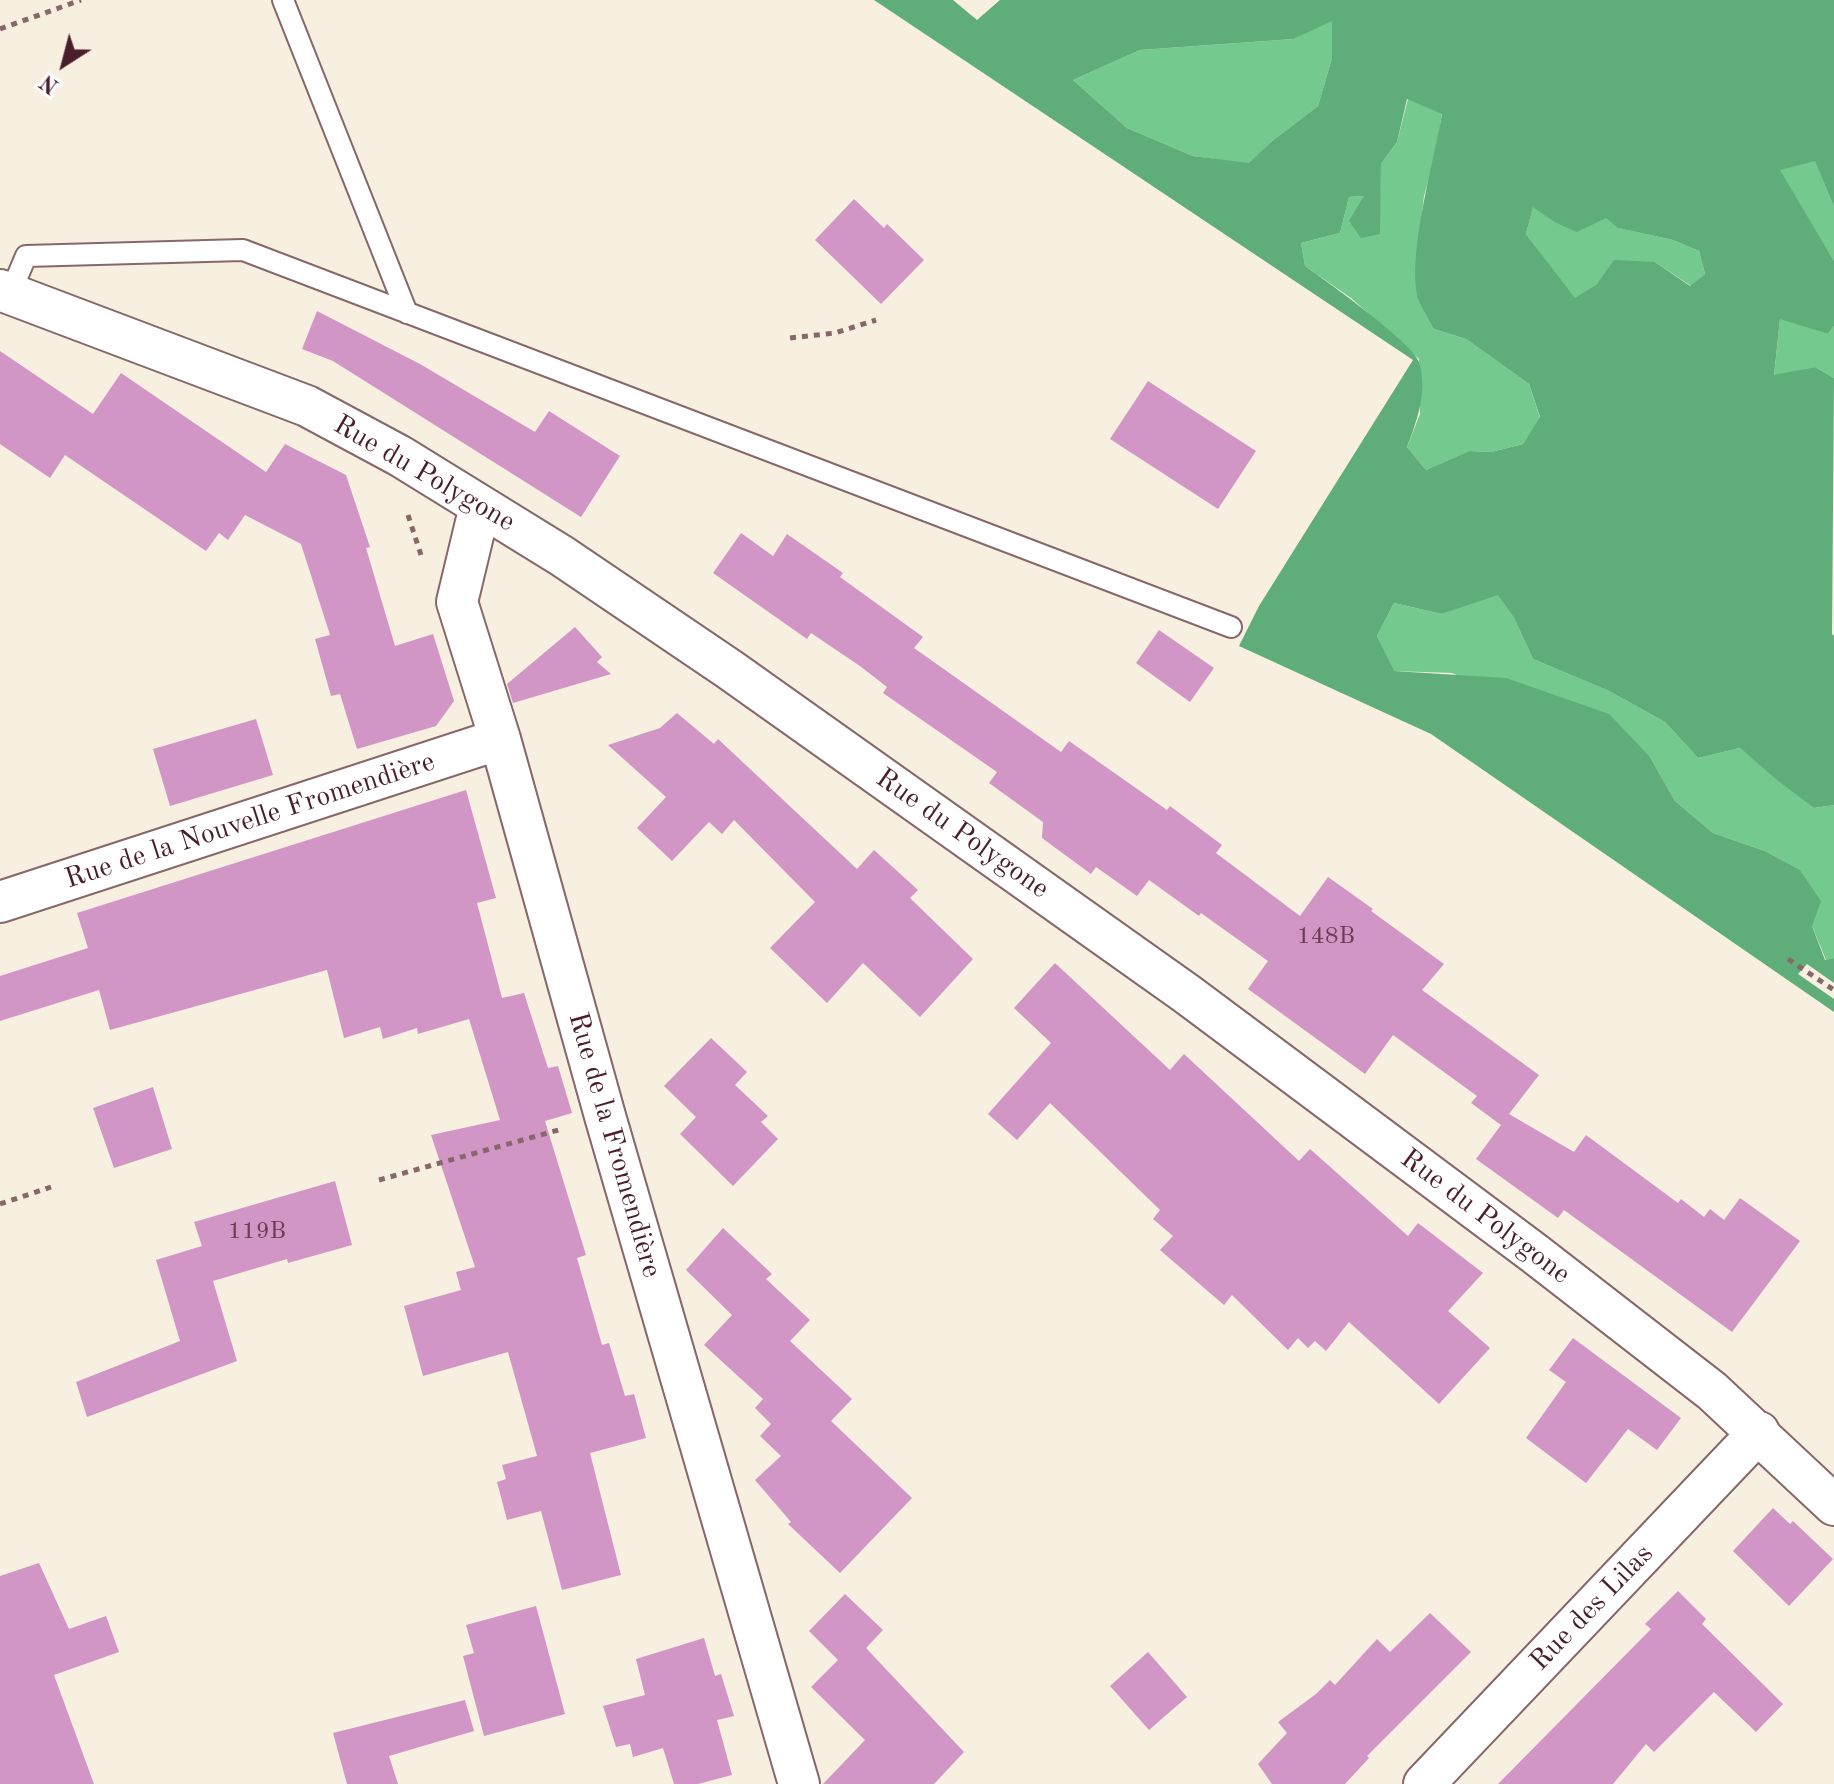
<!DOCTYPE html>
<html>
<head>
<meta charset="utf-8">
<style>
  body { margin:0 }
  #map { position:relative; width:1834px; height:1784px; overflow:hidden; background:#f7efdf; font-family:"Old Standard TT",serif }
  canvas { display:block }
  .north { position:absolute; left:24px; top:24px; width:80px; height:80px; -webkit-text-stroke:6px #fff; paint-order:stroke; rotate:216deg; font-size:22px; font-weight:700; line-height:32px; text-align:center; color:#4a1f2b }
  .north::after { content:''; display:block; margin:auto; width:28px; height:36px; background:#4a1f2b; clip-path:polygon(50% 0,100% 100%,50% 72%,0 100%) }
</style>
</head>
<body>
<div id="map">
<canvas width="1834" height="1784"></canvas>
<div class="north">N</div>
</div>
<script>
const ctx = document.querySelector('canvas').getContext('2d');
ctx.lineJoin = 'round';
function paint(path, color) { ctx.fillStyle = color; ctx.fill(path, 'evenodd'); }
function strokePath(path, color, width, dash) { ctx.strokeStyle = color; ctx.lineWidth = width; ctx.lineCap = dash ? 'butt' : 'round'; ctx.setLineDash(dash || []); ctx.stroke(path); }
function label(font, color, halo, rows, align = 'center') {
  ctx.font = font + ' "Old Standard TT",serif'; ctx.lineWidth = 8; ctx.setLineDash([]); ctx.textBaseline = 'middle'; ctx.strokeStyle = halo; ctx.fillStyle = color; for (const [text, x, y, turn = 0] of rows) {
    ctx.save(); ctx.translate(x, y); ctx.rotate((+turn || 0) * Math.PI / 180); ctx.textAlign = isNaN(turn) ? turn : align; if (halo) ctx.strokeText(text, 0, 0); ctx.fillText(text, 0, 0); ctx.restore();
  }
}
const green = new Path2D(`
  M1332,20V58L1318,106L1272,141L1249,164L1193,156L1127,128L1073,80L1140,50L1294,39Z
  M1408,99L1442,113L1436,152L1424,196L1416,266L1434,329L1466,339L1529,384L1540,418L1523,444L1491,452L1469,451L1426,470L1407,447L1420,414L1419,359L1351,298L1305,266L1301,243L1340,233L1349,197L1364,196L1379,234L1381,164L1397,142Z
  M1815,160L1834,207V261L1779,170Z
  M1533,206L1554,222L1606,217L1619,228L1673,240L1699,251L1705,274L1691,286L1655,262L1597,284L1575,299L1526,234Z
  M1780,318L1828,334L1834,326V378L1815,367L1774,376Z
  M1498,594L1514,618L1533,659L1609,691L1665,722L1698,758L1740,748L1814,808L1834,805V958L1826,960L1812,926L1799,869L1765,851L1713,833L1675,801L1650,757L1452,673L1393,671L1377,636L1394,603L1442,614Z`);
const forest = new Path2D(`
  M874,0H953L977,20L1000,0H1834V207L1815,161L1780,170L1834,261V326L1828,334L1780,319L1774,375L1815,367L1834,378L1832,634L1834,636V805L1814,808L1777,780L1740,748L1698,758L1665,722L1609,691L1533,659L1514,618L1498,595L1442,614L1394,603L1377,636L1394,671L1506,678L1609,714L1650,757L1675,801L1713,833L1765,851L1799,869L1821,901L1812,926L1825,960L1834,958V983L1807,964L1798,974L1834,999V1012L1431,734L1239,646L1259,606L1413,360ZM1332,21V58L1318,106L1272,141L1249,163L1193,156L1127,128L1073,80L1140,50L1294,39ZM1407,99L1442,114C1435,157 1405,262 1419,301C1423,310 1429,319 1434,329L1466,339L1529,384L1540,417L1523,444L1491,452L1469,451L1426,470L1407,447C1417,421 1428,391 1419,362C1413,343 1325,280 1305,266L1301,243L1340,233L1349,197L1364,196L1349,221L1361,238L1380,234L1381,164L1397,142ZM1533,207L1554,222L1577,232L1606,218L1618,228L1673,240L1699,251L1705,274L1690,286L1655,262L1614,260L1597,284L1575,298L1526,234Z`);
const building = new Path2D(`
  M854,199L884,228L887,224L924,260L881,304L815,240Z
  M317,311L420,364L535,432L549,411L620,456L581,517L333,361L302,349Z
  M0,351L93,414L121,373L266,472L285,444L346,475L370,547L366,548L395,646L433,634L454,701L436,726L357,749L340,694L331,696L315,639L330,635L301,544L245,515L228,540L219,533L206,551L65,455L50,478L0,444Z
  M1148,381L1256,451L1218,509L1110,439Z
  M741,533L773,556L787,534L843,573L840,577L923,637L914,648L1061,752L1069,741L1167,810L1170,806L1222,845L1216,853L1300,916L1328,877L1373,909L1371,911L1444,964L1422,990L1539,1075L1509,1114L1574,1152L1586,1135L1678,1203L1681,1199L1704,1217L1710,1209L1724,1220L1740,1198L1800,1241L1732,1332L1564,1210L1558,1218L1476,1159L1501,1125L1471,1103L1477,1096L1393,1035L1365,1074L1248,989L1268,961L1201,913L1199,916L1149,880L1137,896L1096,867L1091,874L1042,838L1043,822L989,783L997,772L883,693L887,687L860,666L811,633L807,639L713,573Z
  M575,627L602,657L597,662L611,674L513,703L507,684Z
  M1159,630L1214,668L1190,702L1136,663Z
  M677,713L714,744L718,739L857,869L874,850L918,890L910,898L973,959L920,1017L863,963L827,1003L770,948L815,902L734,820L722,834L709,822L672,861L637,828L666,797L608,745L660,728Z
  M256,719L273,775L170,806L153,749Z
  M466,790L496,898L477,903L502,998L524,993L548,1068L558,1066L572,1113L545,1121L586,1255L577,1258L602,1345L609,1343L625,1396L634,1394L646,1438L590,1453L621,1575L562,1590L541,1511L507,1520L497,1482L506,1479L502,1465L537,1456L508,1352L423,1376L404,1306L461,1290L456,1272L475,1267L431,1135L500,1120L469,1019L418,1034L417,1028L383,1039L380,1027L344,1038L327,970L110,1030L99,990L0,1021V976L88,948L77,913Z
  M1055,963L1170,1070L1184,1054L1299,1161L1310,1149L1408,1236L1418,1223L1483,1273L1448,1311L1490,1348L1439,1404L1349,1322L1326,1351L1315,1341L1308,1348L1298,1338L1288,1350L1232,1295L1224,1305L1160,1250L1173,1236L1153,1219L1160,1210L1050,1103L1017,1140L988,1114L1051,1043L1014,1008Z
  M711,1038L747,1072L735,1085L768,1116L761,1122L778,1139L733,1186L680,1134L696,1117L664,1086Z
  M153,1087L172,1149L114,1168L93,1108Z
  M335,1181L352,1245L288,1263L287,1259L213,1281L237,1361L87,1417L76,1382L180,1341L156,1260L202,1246L194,1222Z
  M723,1228L772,1274L766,1279L810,1320L790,1341L852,1399L831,1421L912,1498L840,1573L788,1524L791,1522L755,1480L781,1456L760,1436L771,1424L755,1408L763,1399L704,1345L732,1315L686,1270Z
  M1573,1338L1681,1418L1657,1450L1628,1429L1586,1483L1526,1438L1566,1382L1549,1370Z
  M1773,1508L1790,1524L1793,1521L1833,1559L1789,1606L1733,1551Z
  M39,1563L69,1629L106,1616L119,1652L54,1675L94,1784H0V1576Z
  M1678,1591L1706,1619L1702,1624L1783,1704L1756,1732L1714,1692L1654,1752L1646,1744L1613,1784H1498L1651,1629L1645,1624Z
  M845,1594L883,1630L866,1648L964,1752L934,1784H823L865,1740L811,1687L838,1660L809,1631Z
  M536,1606L565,1714L484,1736L463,1656L474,1653L466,1625Z
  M1430,1613L1471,1652L1367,1756L1369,1758L1345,1784H1272L1258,1764L1287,1733L1278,1722L1316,1694L1330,1680L1335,1685L1377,1639L1390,1652Z
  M704,1638L715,1676L721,1674L734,1716L717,1720L732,1775L698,1784H674L663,1748L633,1757L630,1744L616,1747L603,1706L645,1695L636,1659Z
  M1148,1652L1187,1697L1149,1730L1110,1686Z
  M465,1700L474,1731L389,1756L398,1784H347L333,1733Z`);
const path = new Path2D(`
  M0,29L81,0
  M790,338L835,333L876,320
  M408,515L421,555
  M1788,959L1834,990
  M379,1180L562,1129
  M0,1204L51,1187`);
const service = new Path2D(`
  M283,0L407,313
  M10,294L26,256L243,250L1231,627`);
const minor = new Path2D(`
  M0,290L307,406L400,456L562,556L729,669L1187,994L1534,1253L1712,1391L1834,1505
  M480,506L457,602L500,739L605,1116L799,1784
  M0,902L500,739
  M1424,1784L1759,1432`);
const numberNames = [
  ["148B",1326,937],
  ["119B",257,1232]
];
const streetNames = [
  ["Rue du Polygone",424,474,30],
  ["Rue de la Nouvelle Fromendière",250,821,-18],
  ["Rue du Polygone",962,834,35],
  ["Rue de la Fromendière",614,1145,74],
  ["Rue du Polygone",1485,1217,37],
  ["Rue des Lilas",1592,1608,-46]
];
paint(green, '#74c98e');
paint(forest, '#5fad79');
paint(building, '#d296c6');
strokePath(service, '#87686a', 24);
strokePath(minor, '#87686a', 44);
strokePath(path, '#87686a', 5, [6, 6]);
strokePath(service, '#fff', 20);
strokePath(minor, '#fff', 40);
label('24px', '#6c3d52', null, numberNames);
label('28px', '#4a1f2b', '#fff', streetNames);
</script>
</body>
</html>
